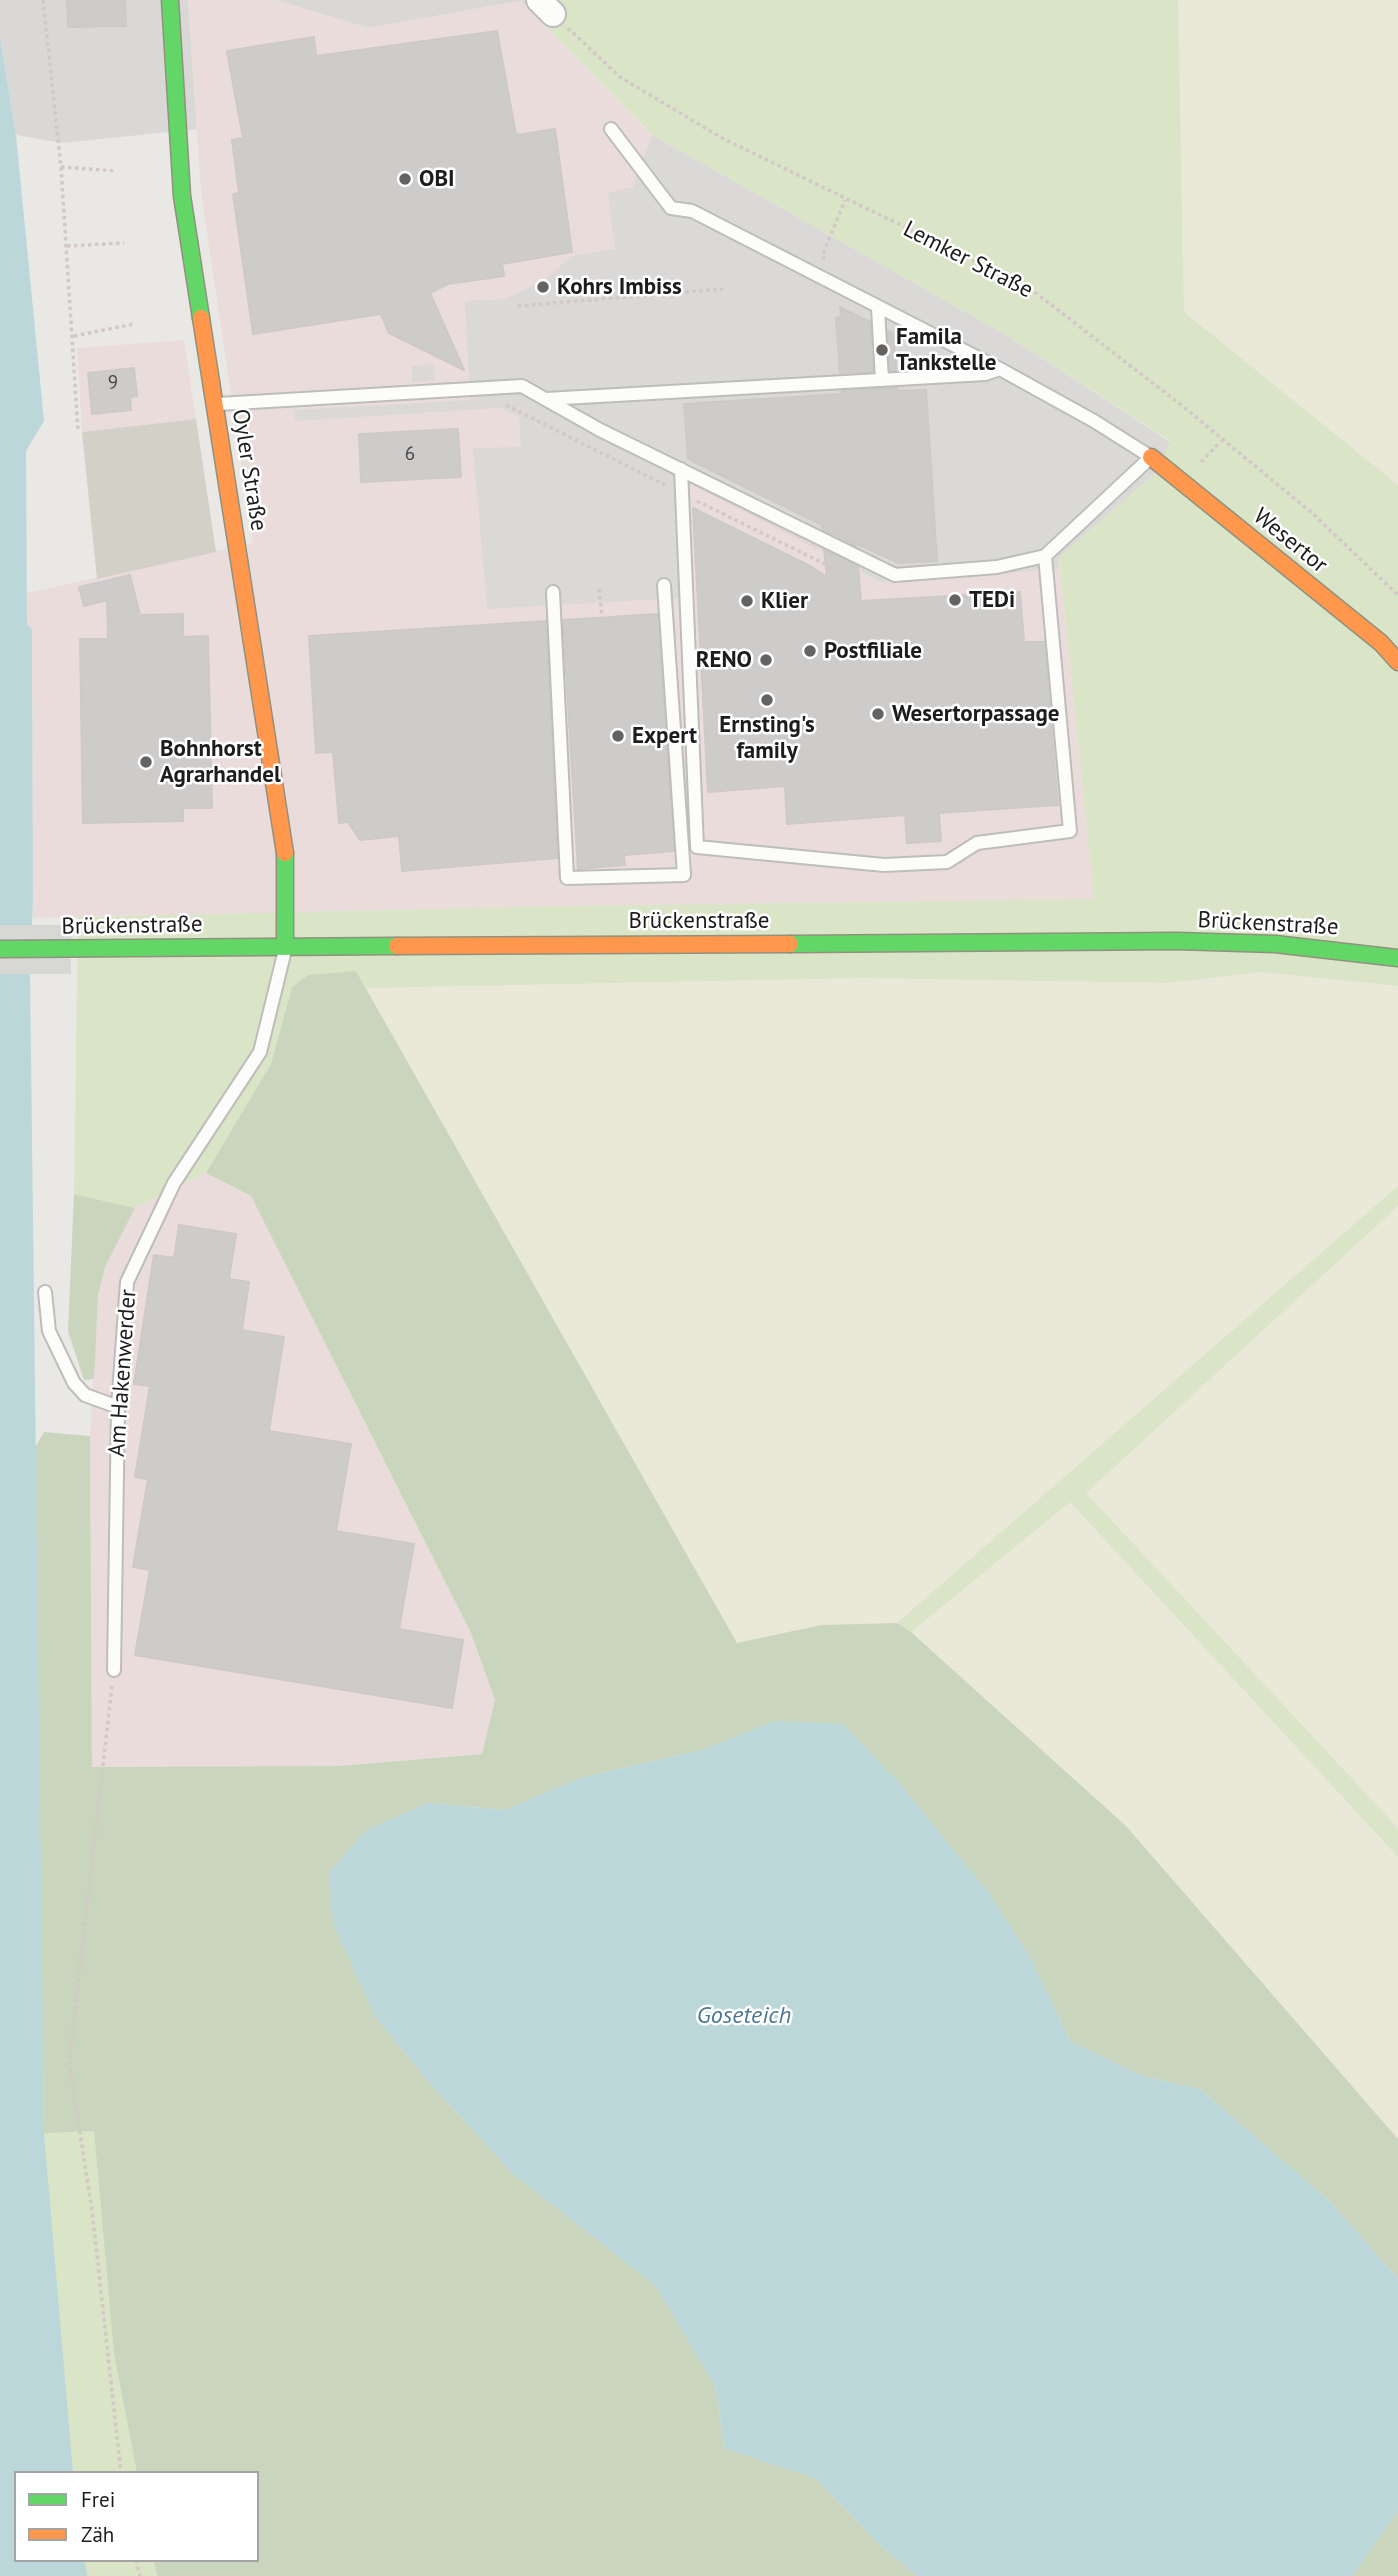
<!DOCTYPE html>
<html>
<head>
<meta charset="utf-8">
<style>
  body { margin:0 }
  #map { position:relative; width:1398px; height:2576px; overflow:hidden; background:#eae8e5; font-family:"PT Sans",sans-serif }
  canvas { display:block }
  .legend { position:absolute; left:14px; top:2471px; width:245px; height:91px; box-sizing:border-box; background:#fff; border:2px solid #a4a4a4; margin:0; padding:9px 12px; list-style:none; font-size:21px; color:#1c1c1c }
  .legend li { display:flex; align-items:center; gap:14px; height:35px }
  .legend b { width:35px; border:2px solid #a4a4a4 }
</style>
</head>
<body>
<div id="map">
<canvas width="1398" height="2576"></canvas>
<ul class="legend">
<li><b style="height:9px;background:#63d668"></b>Frei</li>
<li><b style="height:9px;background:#ff974d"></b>Zäh</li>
</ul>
</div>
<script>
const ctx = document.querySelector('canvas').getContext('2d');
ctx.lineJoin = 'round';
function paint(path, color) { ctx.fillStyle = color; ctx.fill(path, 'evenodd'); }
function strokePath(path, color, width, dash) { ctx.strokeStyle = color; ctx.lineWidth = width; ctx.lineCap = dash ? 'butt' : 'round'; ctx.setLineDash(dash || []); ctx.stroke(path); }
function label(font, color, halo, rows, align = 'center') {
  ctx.font = font + ' "PT Sans",sans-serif'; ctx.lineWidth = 5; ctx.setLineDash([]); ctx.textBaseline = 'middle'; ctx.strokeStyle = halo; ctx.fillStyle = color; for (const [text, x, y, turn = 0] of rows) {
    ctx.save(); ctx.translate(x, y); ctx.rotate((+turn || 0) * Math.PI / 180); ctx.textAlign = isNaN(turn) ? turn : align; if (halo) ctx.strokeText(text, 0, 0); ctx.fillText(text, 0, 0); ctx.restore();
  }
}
const residential = new Path2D(`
  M0,0H188L197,129L62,143L16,135L0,38Z
  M275,0H540L530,10L521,1L368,28Z`);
const commercial = new Path2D(`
  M188,0H275L368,28L521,1L530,10L1059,557L1094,899L565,906L33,918L32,629L27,624V593L253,543L201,193Z
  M184,340L196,419L82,432L77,348Z
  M206,1173L251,1196L471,1633L495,1700L482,1754L340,1766L92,1767L90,1436L98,1295L105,1267L135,1208Z`);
const construction = new Path2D(`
  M196,419L216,552L97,579L82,432Z`);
const farmland = new Path2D(`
  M1178,0H1398V485L1184,312Z
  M1260,972L1398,986V1186L897,1623L821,1625L737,1644L366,988L863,978L1168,983Z
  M1398,1206V1828L1085,1493Z
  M1069,1502L1398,1857V2139L1126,1826L911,1632Z`);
const grass = new Path2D(`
  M540,0H1178L1184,312L1398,485V986L1260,972L1168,983L863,978L366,988L356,971L292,987L271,1064L206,1173L135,1208L74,1194L78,917L565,906L1094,899L1059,557L1154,474L1170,441L1011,338L652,135L530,10Z
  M1398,1186V1206L1086,1493L1398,1828V1857L1070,1502L911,1632L897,1623Z
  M94,2130L114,2354L137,2473H73L67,2432L44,2133Z
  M85,2560H154L157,2576H87Z`);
const forest = new Path2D(`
  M356,971L737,1643L821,1625L897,1623L911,1632L1126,1826L1398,2139V2279L1328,2200L1200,2089L1142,2076L1070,2041L1031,1959L989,1893L898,1782L775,1721L702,1750L583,1777L504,1810L428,1803L375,2017L435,2089L513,2174L656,2286L716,2388L724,2448L815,2478L881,2546L917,2576H157L154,2560H257V2473H137L114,2354L94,2131L44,2133L34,1449L44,1432L90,1436L92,1767L340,1766L482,1754L495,1700L471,1633L251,1196L206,1173L271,1064L292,987L308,975Z
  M74,1194L135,1208L105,1267L98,1295L94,1379L84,1380L68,1331Z
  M1398,2511V2576H1352Z`);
const parking = new Path2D(`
  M652,135L1011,338L1170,442L1154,474L1059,557L1058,569L881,582L675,476L680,598L487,609L473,448L521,447L519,416L500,408L295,421L294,410L470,400L465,301L505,299L543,281L572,256L615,249L608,193L633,187Z
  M434,364L435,381L412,382V366Z`);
const water = new Path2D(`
  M0,38L16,135L44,421L26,451L27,624L32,629L33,901L30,972L44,2133L73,2473H16V2560H85L87,2576H0Z
  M775,1721L843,1724L898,1782L989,1893L1031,1959L1070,2041L1142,2076L1200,2089L1328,2200L1398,2279V2511L1352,2576H917L881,2546L815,2478L724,2448L716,2388L656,2286L513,2174L435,2089L375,2017L333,1923L329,1873L365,1831L428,1803L504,1810L583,1777L702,1750Z`);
const pier = new Path2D(`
  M0,925H71V974H0Z`);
const building = new Path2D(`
  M67,0H125L126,26L68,27Z
  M497,31L516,135L555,129L572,252L502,264L504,276L448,284L430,293L464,370L389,333L381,314L253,334L233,194L239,193L232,140L243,138L227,51L314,37L316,56Z
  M840,307L870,322L873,372L840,373L836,318L841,317Z
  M888,331L893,333L896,370L890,371Z
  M134,368L137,396L130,397L131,410L92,414L88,373Z
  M897,388L898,391L926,390L937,561L899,563L855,543L856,546L822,529V525L688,459L684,404L842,394V391Z
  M458,429L461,477L361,482L359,434Z
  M693,508L812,567L827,577L824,550L858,566L861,601L1020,592L1024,642H1044L1058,805L939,813L941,841L907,843L905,815L787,824L785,786L708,792Z
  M130,575L140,615L183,614V637L208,636L212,808H183V821L83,823L80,639H108L107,600L84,606L79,587Z
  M657,614L674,851L624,855L625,865L578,869L563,620Z
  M546,621L557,858L402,871L399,836L360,840L348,822L339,823L333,752L316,753L309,636Z
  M179,1225L236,1234L229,1279L249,1282L242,1330L284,1337L269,1431L351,1444L336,1531L414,1544L399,1629L463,1640L452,1708L135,1655L150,1570L133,1567L148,1479L135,1477L150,1386L134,1384L154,1255L174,1258Z`);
const path = new Path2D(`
  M43,0L61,167L78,431
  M568,28L620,77L722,138L1028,287L1180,404L1312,513L1398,595
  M61,167L115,171
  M67,246L124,243
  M824,260L823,254L845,200
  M518,306L723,289
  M74,336L134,324
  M506,405L665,485
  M1201,462L1221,441
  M697,501L841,572
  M841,571L844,601
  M599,589L602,617
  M112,1686L69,2063L92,2210L121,2473
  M136,2560L140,2576`);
const lane = new Path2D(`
  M611,129L671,208L692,211L1000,369
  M878,308L882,380
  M218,404L522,386L600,430L895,575L997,567L1045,556L1151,457L1094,421L1000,369L985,374L546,399
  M681,469L697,847L884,865L947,862L977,843L1070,831L1045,556
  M553,592L567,878L684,875L664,585
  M45,1292L49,1331L74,1383L85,1395L118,1407
  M114,1670L118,1407L127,1282L174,1183L260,1052L285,950`);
const street = new Path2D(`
  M539,0L553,14`);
const fast = new Path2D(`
  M170,0L182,196L201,318
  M285,853V946
  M790,944L1177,941L1275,944L1398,958
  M0,949L397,946`);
const slow = new Path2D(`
  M201,318L285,853
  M1151,457L1381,643L1398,662
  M397,946L790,944`);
const markers = [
  [405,179,7,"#646362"],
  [543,287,7,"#646362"],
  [882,350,7,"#646362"],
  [955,600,7,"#646362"],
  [747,601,7,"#646362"],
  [810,651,7,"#646362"],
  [766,660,7,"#646362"],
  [767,700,7,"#646362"],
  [878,714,7,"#646362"],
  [618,736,7,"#646362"],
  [146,762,7,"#646362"]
];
const numberNames = [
  ["9",113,384],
  ["6",410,455]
];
const poiNames = [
  ["OBI",419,179],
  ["Kohrs Imbiss",557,287],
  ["Famila",896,337],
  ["Tankstelle",896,363],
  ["TEDi",969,600],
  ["Klier",761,601],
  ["Postfiliale",824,651],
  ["RENO",752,660,"right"],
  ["Wesertorpassage",892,714],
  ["Ernsting's",767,725,"center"],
  ["family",767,751,"center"],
  ["Expert",632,736],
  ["Bohnhorst",160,749],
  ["Agrarhandel",160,775]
];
const streetNames = [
  ["Lemker Straße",968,260,27],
  ["Oyler Straße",249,470,81],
  ["Wesertor",1290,541,39],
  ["Brückenstraße",699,921],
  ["Brückenstraße",1268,924,3],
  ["Brückenstraße",132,926,-1],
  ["Am Hakenwerder",123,1373,-86]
];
const waterNames = [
  ["Goseteich",744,2016]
];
paint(residential, '#d9d8d6');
paint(commercial, '#ebdcdc');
paint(construction, '#d2d0c7');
paint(farmland, '#e9e8d9');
paint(grass, '#dae4c7');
paint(forest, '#c9d6bd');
paint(parking, '#dad9d8');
paint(water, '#bcd7da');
paint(pier, '#d7d7d5');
paint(building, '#ceccca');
strokePath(building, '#cdc9c7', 2);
strokePath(lane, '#bdbdbb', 16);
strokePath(street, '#bdbdbb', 28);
strokePath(fast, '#92917f', 19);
strokePath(slow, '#92917f', 19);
strokePath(path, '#d3c7c7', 3.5, [3.5, 3.5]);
strokePath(lane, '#fcfcfb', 12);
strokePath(street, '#fcfcfb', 24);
strokePath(fast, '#63d668', 16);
strokePath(slow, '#ff974d', 16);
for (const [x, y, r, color] of markers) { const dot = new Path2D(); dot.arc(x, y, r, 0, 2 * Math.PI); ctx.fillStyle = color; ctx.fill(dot); strokePath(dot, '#fff', 2.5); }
label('19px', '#484848', null, numberNames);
label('bold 23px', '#1c1c1c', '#fff', poiNames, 'left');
label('23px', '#1c1c1c', '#fff', streetNames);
label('italic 24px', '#4d7891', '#fff', waterNames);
</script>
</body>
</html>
